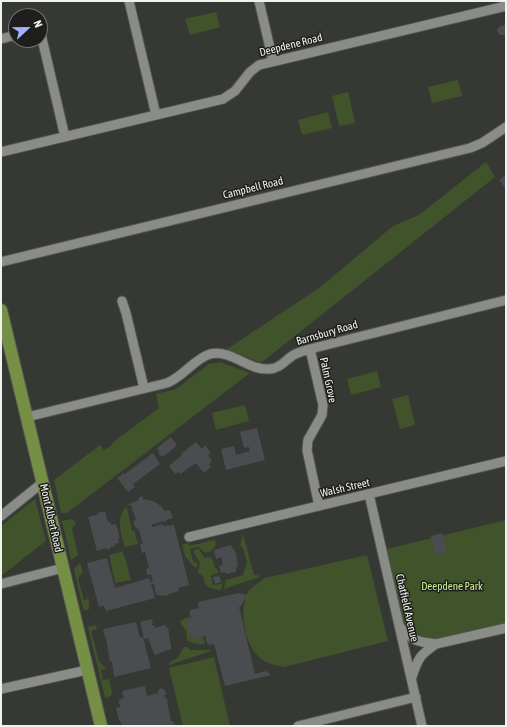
<!DOCTYPE html>
<html>
<head>
<meta charset="utf-8">
<style>
  body { margin:0 }
  #map { position:relative; width:507px; height:727px; overflow:hidden; background:#363834; font-family:"Asap Condensed",sans-serif }
  canvas { display:block }
  .frame { position:absolute; inset:0; border:2px solid #f0f2ef; pointer-events:none }
  .north { position:absolute; left:8px; top:8px; width:40px; height:40px; box-sizing:border-box; background:#1e1f1d; border:1px solid #727371; border-radius:50%; rotate:68deg; font-size:11px; font-weight:700; line-height:16px; text-align:center; color:#f0f2ef }
  .north::after { content:''; display:block; margin:auto; width:14px; height:18px; background:#a2b2fd; clip-path:polygon(50% 0,100% 100%,50% 72%,0 100%) }
</style>
</head>
<body>
<div id="map">
<canvas width="507" height="727"></canvas>
<div class="frame"></div>
<div class="north">N</div>
</div>
<script>
const ctx = document.querySelector('canvas').getContext('2d');
ctx.lineJoin = 'round';
function paint(path, color) { ctx.fillStyle = color; ctx.fill(path, 'evenodd'); }
function strokePath(path, color, width, dash) { ctx.strokeStyle = color; ctx.lineWidth = width; ctx.lineCap = dash ? 'butt' : 'round'; ctx.setLineDash(dash || []); ctx.stroke(path); }
function label(font, color, halo, rows, align = 'center') {
  ctx.font = font + ' "Asap Condensed",sans-serif'; ctx.lineWidth = 3; ctx.setLineDash([]); ctx.textBaseline = 'middle'; ctx.strokeStyle = halo; ctx.fillStyle = color; for (const [text, x, y, turn = 0] of rows) {
    ctx.save(); ctx.translate(x, y); ctx.rotate((+turn || 0) * Math.PI / 180); ctx.textAlign = isNaN(turn) ? turn : align; if (halo) ctx.strokeText(text, 0, 0); ctx.fillText(text, 0, 0); ctx.restore();
  }
}
const green = new Path2D(`
  M216,12L220,27L190,35L185,19Z
  M458,80L462,96L432,103L428,87Z
  M348,92L355,123L339,126L332,96Z
  M328,112L332,128L302,135L298,120Z
  M486,162L495,177L261,363L227,349L319,288L393,226L419,215Z
  M220,362L250,373L67,513H61L54,480L100,445L104,450L112,445V443L159,408L156,394L176,389L209,364Z
  M377,371L381,387L351,395L347,379Z
  M408,395L415,425L400,429L392,399Z
  M245,405L249,421L216,430L212,413Z
  M35,499L46,541L1,576V526Z
  M125,508H127L132,531L134,530L138,544L125,547C121,533 116,521 125,508Z
  M73,519L76,524L72,528L78,555L71,560L62,521Z
  M506,520V628L436,644L410,638L396,614L401,612L387,549Z
  M243,534L254,575H258L259,577L224,589L226,580L243,575L247,562L245,556L244,549L240,545Z
  M215,540C217,547 212,552 205,553L199,547L191,548L190,550L193,561L198,564L197,567H194L185,556L182,545L189,543V546Z
  M198,548L205,558L209,557L213,560L214,566L219,572L211,576L213,585L221,584L223,582L221,590C217,590 207,588 205,583C204,581 204,578 203,576L198,573L200,563L193,551Z
  M123,551L124,557H125L131,580L115,583L109,555Z
  M367,555L388,641L284,667C275,665 266,664 259,657C245,645 239,611 247,594C250,587 259,583 265,578Z
  M80,563L83,572L78,578L84,601L88,598L89,602V609L86,611L83,609L74,569Z
  M192,616L193,619L189,630L191,639L203,636L205,644C200,645 191,644 187,640L186,631L180,622L183,619Z
  M96,625L97,629L91,631L99,661L106,669L101,670L103,680L109,679L112,692L111,696L105,698L88,627Z
  M184,647H188L190,650H211V651L169,665V663L178,657Z
  M214,657L230,726H183L169,668Z`);
const building = new Path2D(`
  M506,25V35H500L497,31L498,28L500,27V26Z
  M506,175V189L499,180Z
  M257,428L265,460L226,470L221,449L234,446L236,455L250,451L249,447L244,448L240,432Z
  M171,437L177,445L163,457L162,455L160,456L158,452L159,451L157,448Z
  M196,442L202,449L205,445L211,453L208,455L212,461L209,464L211,467L205,472L202,471L196,463L180,474L179,472L175,474L169,466L182,455L181,454Z
  M153,453L160,464L133,484L125,474Z
  M124,473L135,487L128,492L117,478Z
  M142,496L143,499L153,501L161,506L165,511L170,510L173,518L166,520L165,522L163,521L151,525L152,527L163,524V526L174,525L189,585L178,588L179,591L168,594L169,596L156,595L154,584H151L155,598L106,611L104,606L99,607L87,563L107,558L115,588L149,578L151,582H153L151,574L147,575L146,569L149,568L145,552L142,553L140,544H143L138,528L136,529L133,521L136,520L131,505H127L139,500L138,498Z
  M105,511L108,522L110,521L111,525L116,524L120,538L118,539L119,543L115,544V546L111,547L109,550L106,548L97,551L88,517L98,515L97,513Z
  M442,533L447,552L436,555L431,536Z
  M231,545L232,549L234,548L235,553H236L238,567H236V572L226,574L225,572L221,573L219,566L223,565L221,557L216,559L214,550Z
  M219,576L221,582L215,584L213,577Z
  M239,593L247,595L241,606L239,607L255,674L266,671L271,675L225,686L214,644L208,645L205,636L191,639L186,621L193,619L192,616L190,617V610L199,608L198,602Z
  M152,619L153,623H152V626L154,625L155,628L165,625L167,628L168,627L171,647V649L162,652L157,655L154,654L148,638L144,639L140,622Z
  M136,622L140,637H143L151,668L114,677L112,661L110,662L106,638H105L103,629Z
  M145,686L147,696L158,693V691L161,688L165,690L166,694L164,696L169,701L167,702L171,721H173L175,726H123L119,720L116,708L121,707L119,703V700L124,698L122,691Z`);
const minor = new Path2D(`
  M129,1L156,115
  M259,1L273,61
  M40,30L65,137
  M1,39L16,35
  M1,152L223,99L235,91L250,72L259,65L506,6
  M1,262L470,148L482,143L506,127
  M122,301L126,313L144,388
  M310,349L323,405L322,415L308,440L307,450L319,506
  M27,417L167,383C183,377 194,359 210,354C231,349 249,371 269,369C279,369 285,361 292,356C298,352 304,351 310,349L506,300
  M369,494L422,726
  M1,516L42,483
  M189,537L506,461
  M1,584L63,568
  M400,627C412,641 418,642 436,644C420,655 418,658 412,677
  M436,644L506,628
  M1,689L87,670
  M298,726L416,697`);
const major = new Path2D(`
  M1,310L101,726`);
const streetNames = [
  ["Deepdene Road",291,45,-14],
  ["Campbell Road",253,188,-14],
  ["Barnsbury Road",327,333,-16],
  ["Palm Grove",328,380,78],
  ["Walsh Street",345,488,-13],
  ["Mont Albert Road",51,518,77],
  ["Chatfield Avenue",407,608,77]
];
const parkNames = [
  ["Deepdene Park",452,587]
];
paint(green, '#41532b');
paint(building, '#4b4c50');
strokePath(minor, '#555653', 11);
strokePath(major, '#555653', 14);
strokePath(minor, '#898c87', 9);
strokePath(major, '#759044', 12);
label('11px', '#f0f2ef', '#1e1f1d', streetNames);
label('11px', '#c7ef94', '#1e1f1d', parkNames);
</script>
</body>
</html>
